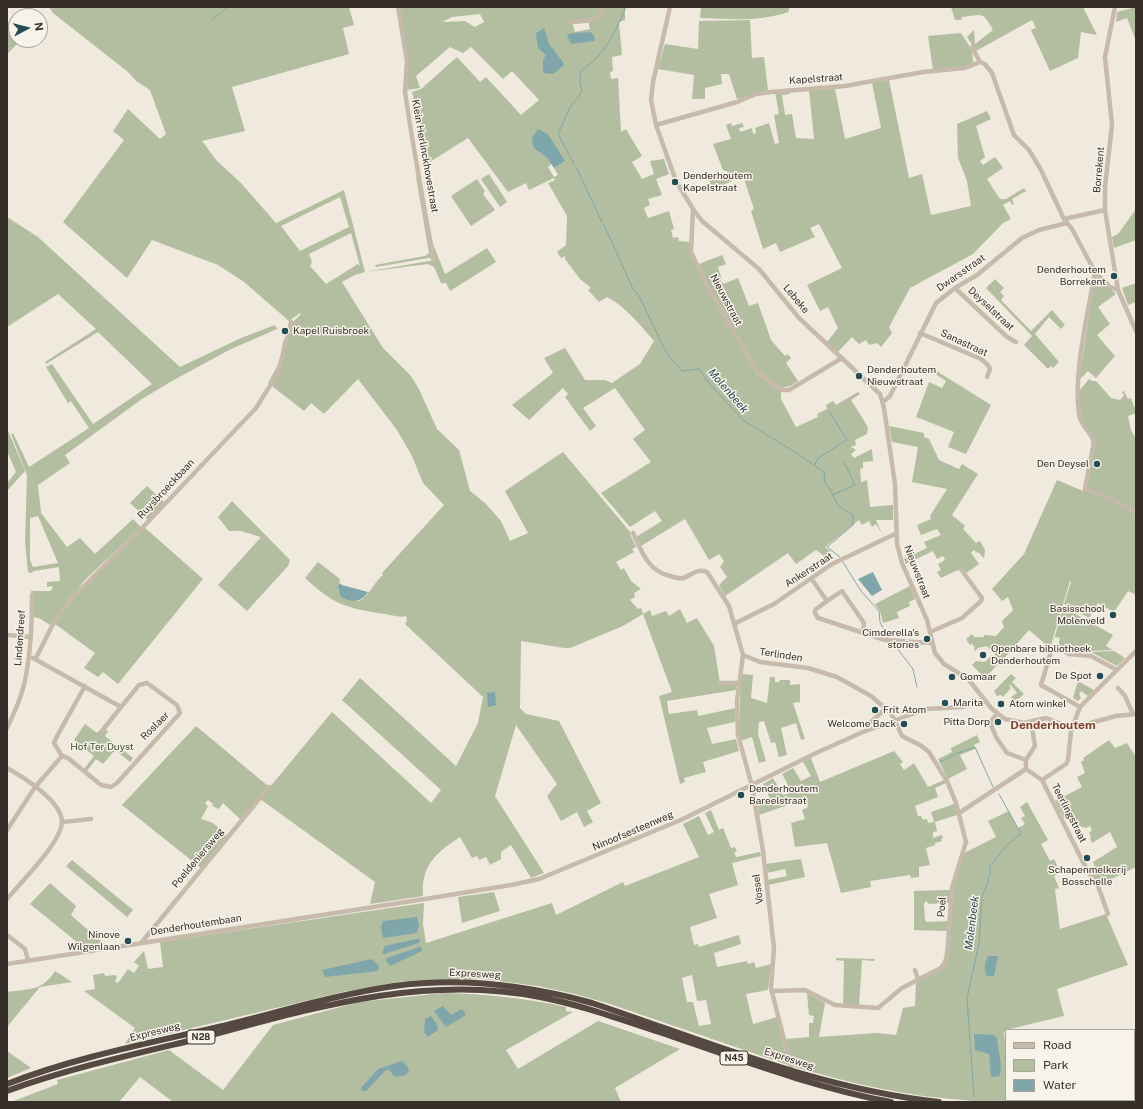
<!DOCTYPE html>
<html>
<head>
<meta charset="utf-8">
<style>
  body { margin:0 }
  #map { position:relative; width:1143px; height:1109px; overflow:hidden; background:#f0e9de; font-family:"Public Sans",sans-serif }
  canvas { display:block }
  .frame { position:absolute; inset:0; border:8px solid #362e29; pointer-events:none }
  .legend { position:absolute; left:1005px; top:1029px; width:130px; height:72px; box-sizing:border-box; background:#f8f3ea; border:1px solid #aaa49d; margin:0; padding:5px 7px; list-style:none; font-size:12px; color:#362e29 }
  .legend li { display:flex; align-items:center; gap:8px; height:20px }
  .legend b { width:20px; border:1px solid #aaa49d }
  .north { position:absolute; left:8px; top:8px; width:40px; height:40px; box-sizing:border-box; background:#f8f3ea; border:1px solid #aaa49d; border-radius:50%; rotate:83deg; font-size:11px; font-weight:700; line-height:16px; text-align:center; color:#362e29 }
  .north::after { content:''; display:block; margin:auto; width:14px; height:18px; background:#224d54; clip-path:polygon(50% 0,100% 100%,50% 72%,0 100%) }
</style>
</head>
<body>
<div id="map">
<canvas width="1143" height="1109"></canvas>
<div class="frame"></div>
<ul class="legend">
<li><b style="height:5px;background:#c7baab"></b>Road</li>
<li><b style="height:11px;background:#b2be9f"></b>Park</li>
<li><b style="height:11px;background:#7fa6ab"></b>Water</li>
</ul>
<div class="north">N</div>
</div>
<script>
const ctx = document.querySelector('canvas').getContext('2d');
ctx.lineJoin = 'round';
function paint(path, color) { ctx.fillStyle = color; ctx.fill(path, 'evenodd'); }
function strokePath(path, color, width, dash) { ctx.strokeStyle = color; ctx.lineWidth = width; ctx.lineCap = dash ? 'butt' : 'round'; ctx.setLineDash(dash || []); ctx.stroke(path); }
function label(font, color, halo, rows, align = 'center') {
  ctx.font = font + ' "Public Sans",sans-serif'; ctx.lineWidth = 3; ctx.setLineDash([]); ctx.textBaseline = 'middle'; ctx.strokeStyle = halo; ctx.fillStyle = color; for (const [text, x, y, turn = 0] of rows) {
    ctx.save(); ctx.translate(x, y); ctx.rotate((+turn || 0) * Math.PI / 180); ctx.textAlign = isNaN(turn) ? turn : align; if (halo) ctx.strokeText(text, 0, 0); ctx.fillText(text, 0, 0); ctx.restore();
  }
}
const green = new Path2D(`
  M49,7H349L354,25L343,28L349,54L232,87L245,131L202,141L217,161L240,182L276,223L344,190L365,272L435,260L434,257L376,267L375,265L425,256L429,253L416,177H420L433,244L445,274L487,248L496,262L450,291L446,283H441L434,267L428,264L365,272L355,275L342,282L383,348L411,376L419,389L437,429L459,450L470,491L485,503L501,521L510,541L528,533L505,491L563,452L631,533L630,534L636,547L632,549L634,552L616,562L621,570L624,568L631,581L641,589L634,593L635,597L630,600L638,609L641,608L643,614L650,610L652,616L666,611L669,616L680,609L687,623L697,618L714,646L720,683L737,684L736,690L667,701L669,714L697,710L698,716L736,708L735,722L707,728L712,744L736,739L739,751L703,762L706,772L684,778L685,782L680,784L659,696L672,692L643,614L623,626L570,648H564L521,641L520,708L526,714L559,721L601,803L587,811L593,822L584,827L577,812L561,821L547,796L557,784L516,725L495,796L544,873L531,878L511,845L501,852V859L490,865L486,857L479,860L477,856L472,858L460,837C436,853 421,865 423,896L370,904L375,882L260,799L332,712L431,803L441,790L342,700L360,678L456,766L478,723L483,697L405,624L407,621L406,616C400,618 391,615 385,614C346,608 334,605 305,578L318,562L340,579L338,588L340,596L359,601C369,596 374,582 383,575L382,573L444,505L423,483L412,456L397,430L358,379L324,414L311,403L304,411L268,383L280,361L283,341L286,342L292,323L301,314L300,313L289,321L244,282L218,265L152,240L127,278L63,222L124,140L113,131L128,109L160,139L166,134L150,90L136,81L128,72L53,13ZM340,197L349,227L300,251L281,226ZM351,233L360,266L358,264L326,284L310,266L312,262L309,254Z
  M398,7H644L625,8V20L619,22L622,55L612,57L613,71L610,72L611,79L618,78L621,132L626,129L642,156L632,162L642,179L654,174L650,161L664,159L669,174L656,179L662,195L648,199L650,205L644,208L648,218L669,211L674,229L671,230L673,238L678,237L679,241L690,242V251L756,372L781,392V399L796,427L818,417L817,414L827,409L826,405L833,401L836,405L858,392L860,394L851,400L868,427L867,434L855,440L856,445L851,447L856,450L851,454L854,458L872,449L873,461L863,462V468L860,469L861,482L867,480L870,507L893,505V520H876L882,534L876,524L872,527L869,521L862,525L859,520L825,547L831,552L827,558L816,550L796,564L788,553L725,596L719,585L727,577L720,567L724,561L719,554L709,560L685,519L641,546L636,537L662,521L655,511L630,527L601,493L651,462L633,439L645,430L615,388L583,408L596,426L590,431L565,397L568,394L563,388L529,420L512,405L553,373L544,358L565,348L585,380H605L612,383L640,364L654,341C640,325 626,307 607,297L599,302L588,290L591,288L580,279L565,259V256L561,258L557,252L566,245L567,216L548,183L555,180L554,178L529,190L526,183L508,192L468,138L430,162L412,92L421,89L457,57L480,82L486,77L521,115L539,100L512,71L503,79L471,47L463,53L450,47L416,76L420,88L407,90L408,71ZM480,14L484,22L475,27L465,21L442,22L452,17ZM588,21L590,29L575,32L572,22ZM536,150L565,161L554,168L558,175L554,177L548,167L551,164L546,157Z
  M701,7H790L788,12C760,22 729,19 700,18Z
  M951,7H1083L1097,35L1081,32L1078,58L1050,71L1031,30L1036,28L1032,20L976,51L967,37L974,30L975,44L993,30C982,10 983,15 961,17L962,20H955Z
  M1136,7V41L1127,18L1116,22L1117,12Z
  M750,20L752,58L764,57L768,91L737,99L729,74H721L722,84L705,88V99H692L694,75L658,69L665,44L698,49L699,21Z
  M7,21L16,31V40H21L7,54Z
  M961,33L972,50L973,62L964,67L933,70L928,36Z
  M889,80L909,178L922,174L931,215L971,206L967,181L958,158L957,124L987,111L991,119L976,126L985,157L980,161L983,165L995,157L1003,168L987,179L1000,199H1006L1024,188L1026,191L1012,199L1014,204L1012,205L1010,201L1003,205L1011,219L1003,223L973,254L910,288L889,327L892,333L881,347L877,343L869,345L866,340L859,344L852,337L838,352L827,342L838,328L828,307L820,311L807,285L842,268L819,224L810,228L815,237L780,252L776,243L763,249L751,211L754,209L743,176L714,189L709,181L729,172L723,170L713,144L731,139L726,125L731,123L732,126L742,123L744,127L739,128L740,132L752,128L753,134L756,133L755,128L769,123L775,144L779,143L774,115L779,114L775,92L789,91L790,94L782,95L785,115L792,114L796,138L814,139L809,90L835,89L845,139L881,128L872,83Z
  M489,174L507,202L500,207L481,179Z
  M477,179L485,191L483,194L495,210L471,226L451,196Z
  M1136,209V240L1114,248L1112,237L1118,234Z
  M7,217L38,237L180,367L241,338L275,325L277,329L229,350L172,381L142,399L65,455L70,463L38,485L41,513L67,547L80,538L95,554L133,519L141,527L85,580L50,625L41,619L34,617L31,591H51L53,586L47,587V582L60,581L59,567L34,571L31,573L28,572L25,541L27,475L11,434L13,433L29,467L89,428L71,401L68,403L46,367L52,364L93,424L152,384L98,332L46,364L45,362L96,329L58,294L7,327ZM38,516L58,563L33,567L30,560V518Z
  M722,255L726,264L718,267L723,284L738,278L749,306L758,303L771,340L785,356L788,354L791,358L786,363L798,381L790,386L781,388L759,373L708,284L699,264Z
  M1098,277L1116,294L1098,307L1110,324L1097,335L1115,356L1096,378L1088,371L1079,380L1095,278Z
  M995,279L1004,288L1000,292L1004,296L1001,300L1031,331L1052,310L1065,325L1061,329L1049,317L1035,334L1059,362L1053,368L1051,366L1048,369L1024,345L1032,336L986,288Z
  M1136,283V302L1128,305L1122,288Z
  M935,370L991,405L966,454L948,447L954,432L916,417L929,382L942,388L946,381L934,373Z
  M1089,379L1092,381H1096L1111,398L1120,400L1124,395L1122,392L1124,391L1128,399L1131,398L1134,407L1136,406V413L1128,416L1131,430L1136,439V512L1113,502L1136,515V595L1128,591L1114,612L1098,603L1089,618L1064,604L1071,582L1070,581L1050,648L1029,630L1001,662L987,646L978,648L975,651L974,650L975,648L972,644L970,645L966,639L972,634L974,637H984V635L996,636L1004,627L1002,621L1013,610L1008,597L1002,601L992,589L1024,554L1057,480L1083,491L1092,440L1081,420L1079,391Z
  M889,426L924,433V437L929,439L939,460L959,469L962,464L978,474L952,515L965,526L963,529L976,543L980,541L985,550L984,558L978,552L977,553L974,550L971,553L979,564L965,574L962,568L941,578L937,572L941,570L938,564L945,560L943,556L937,559L933,551L906,564L904,559L927,548L924,542L941,535L937,529L921,535L917,525L931,519L930,516L947,489L912,482L918,447L892,442Z
  M7,428L25,471L7,491V483L16,472L7,451Z
  M147,486L164,502L148,520L130,503Z
  M232,501L290,560L288,566L247,611L218,585L261,537L241,531H229L218,517Z
  M144,527L203,579L118,684L103,672L98,677L84,668L95,653L55,624L73,599Z
  M910,586L915,599L909,602L910,606L897,612L899,618L883,623L880,611L875,604Z
  M1063,607L1113,635L1106,646L1113,650L1069,652L1058,646L1060,638L1055,637L1053,643Z
  M1114,651L1125,658L1117,666L1091,652Z
  M992,655L999,663L985,678L972,665L976,661L985,662Z
  M741,674L753,675L751,698L767,703L770,677H775V682H779L780,680H790V685L800,684V702L793,703L805,739L801,740L796,723L781,728L787,755L779,757L775,742L771,743L764,721L759,722L758,734L766,761L759,763L752,737L740,741L739,728Z
  M1011,674L1016,678L1012,682L1024,694L1011,705L1013,703H1010L1013,699L1011,697L1017,693L1010,684L1009,685L1011,688L1003,697L1001,695L997,696L994,691Z
  M1078,681L1094,690L1088,696L1081,691L1079,694L1081,698L1078,701L1073,698Z
  M85,724L97,733L100,730L103,732L105,730L108,731L105,736L133,758L130,762L115,750L103,764L96,759L87,771L84,769L94,756L74,740Z
  M196,726L268,786L241,820L223,803L219,809L212,806L213,804L208,800L205,803L208,806L201,819L213,823L227,836L201,868L122,805Z
  M977,735L980,742L974,745L975,749L960,755L967,769L948,779L938,759L952,752L951,748Z
  M1109,740L1115,748L1127,743L1136,757V867L1099,885L1090,872L1095,867L1093,862L1117,847L1110,832L1092,843L1090,838L1091,837L1089,832L1092,831L1090,826L1086,828L1077,825L1074,814L1064,818L1055,801L1082,787L1077,777L1085,773L1081,762L1084,760L1083,758Z
  M894,751L903,762L900,764L904,770L914,763L928,787L944,780L946,783L935,788L938,797L915,806L918,816H921L923,820L927,819L928,823L934,822L931,812L954,804L957,815L935,822L937,831L933,832V838L942,835L943,838L941,839L942,841L935,843V845L926,848L930,865L919,867V877L911,878L910,875L870,881L871,887L841,893L827,843L795,847L791,823L805,819L802,810L808,807L805,799L759,815L758,805L771,801L763,784L773,778L783,795L792,792L782,774L793,768L801,781L811,776L803,762L811,758L820,782Z
  M1027,802L1048,840L1041,844L1050,861L1054,859L1060,872L1054,876L1059,888L1055,889L1060,929L1106,914L1128,965L1057,989L1064,1016L1006,1030L1004,1032L1006,1057V1100H1079C1040,1101 1001,1104 963,1100C905,1096 850,1083 794,1067L785,1039L809,1037V1023H813L814,1016L809,1015L807,993L825,1003L819,1037L877,1033L896,1035L903,1008L915,1006L916,982L943,967L954,884L964,853L996,837L988,821L1009,811L1018,828L1025,824L1021,818L1025,816L1020,807Z
  M711,810L719,830L723,828L731,848L735,847L737,852H734L736,857L760,852L761,856L732,863L738,885L709,894L717,918L690,927L694,945L698,944L699,947L739,935L741,944L714,953L717,967L747,961L748,964L754,962L756,968L771,964L768,990L746,994L753,1024L777,1017L788,1065L610,1004L575,994L538,986L483,979L404,981L347,991L125,1044L135,1028L84,991L95,989L93,975L104,973L105,976L115,975L117,977L115,981L118,983L128,969L134,973L139,966L134,962L144,951L148,969L163,967L160,942L424,903L423,924L426,943L552,903L556,915L623,882L625,886L699,857L683,824L699,816L708,835L714,832L705,813ZM692,975L697,1001L706,1000L711,1024L699,1026L693,1002H687L682,978Z
  M801,859L805,877L768,885V880L787,876L785,869L767,873L766,864Z
  M72,860L133,910L127,917L66,866Z
  M50,883L76,906L71,915L103,943L101,945L83,947L30,904Z
  M950,890L949,903H946V899H941V903L929,904L926,901L924,904L925,920L927,922L948,921L947,931L914,930V891Z
  M494,892L500,911L462,923L458,897Z
  M836,958L875,959L874,961L862,960L859,1006L843,1005L844,961L836,960Z
  M55,971L72,982L40,987L7,1027V992C28,989 43,991 55,971Z
  M444,993C485,994 526,998 566,1007V1011L573,1012L506,1050L518,1069L598,1021L680,1049L615,1088L621,1102H173L140,1077L119,1102H11L58,1084L57,1080L169,1050L223,1090L273,1025L359,1002Z
  M7,1051L31,1068L7,1078Z`);
const water = new Path2D(`
  M544,28L549,44L563,62L564,65L553,74L543,73V60L546,55L538,48L536,33Z
  M591,32L595,38L594,41L571,44L567,35C574,32 583,33 591,32Z
  M538,129L548,134L565,161L554,168L546,157L536,150L533,146L532,138Z
  M873,572L882,590L872,596L858,579Z
  M339,583L342,585L368,592C361,603 350,603 340,596L338,587Z
  M495,692L496,705L488,707L487,693Z
  M417,917L419,925L417,933L383,938L381,927L383,921Z
  M416,939H420L419,943L384,954L382,953L385,946Z
  M419,947H421L422,951L390,966L386,961L387,958Z
  M988,956H998L994,976H987C983,969 985,963 988,956Z
  M372,959L379,966L378,971L325,977L322,970Z
  M443,1006L451,1015L462,1009L466,1015L446,1027L434,1011Z
  M431,1016L437,1024L438,1030L428,1037L424,1032L425,1019Z
  M974,1034L994,1035L997,1038L1001,1066L1000,1076L991,1077L989,1054L975,1050Z
  M402,1061L407,1066L409,1071L406,1075L395,1077L389,1070H386L366,1091H362L361,1088L378,1069Z`);
const stream = new Path2D(`
  M213,20L214,18L228,7
  M580,79L581,71C607,52 613,36 626,7
  M574,164L558,134L569,109L582,92L580,81
  M576,167L602,222
  M604,225L633,289L639,296L667,354L682,371L699,369L708,382L744,421L795,452L824,472L825,483C833,490 833,501 841,508C845,511 850,512 853,515V525L827,547L840,557
  M815,465L817,459L847,440L830,413
  M832,495L855,485L844,462
  M843,562L861,591L879,611L880,622L888,638
  M893,643L913,669L917,687
  M940,762L958,753L975,747L993,787
  M974,1097L967,998L979,944L982,897L989,880L988,879L990,875V866L1009,843L1021,834L999,794`);
const minor = new Path2D(`
  M398,7L407,61L405,92L411,131L433,259
  M670,7L653,82L651,100L656,125L676,181L693,209L702,221L759,269L799,318L880,394L884,408L895,484L897,544L902,563L927,620L935,653L944,664L968,679L992,709L1005,719L1024,723L1046,718L1072,728
  M1115,7L1105,57L1112,125L1105,187V210L1118,290L1136,331
  M571,22C583,21 602,22 604,7
  M972,47L980,62L985,64L992,73L1014,135L1029,150L1040,168L1064,219L1072,229L1095,272L1110,287L1118,290
  M656,125L737,102L756,94L771,92L845,86L923,72L965,68L980,62
  M693,209L691,252L709,290L758,373L781,390H789L842,358
  M1064,219L1105,210
  M1095,272C1088,314 1073,373 1079,414C1080,426 1092,432 1094,443L1085,489L1112,499L1136,513
  M955,288L1007,337L1016,342
  M920,333L981,359L988,365L990,369L987,377
  M883,402L890,396L936,303L955,288L977,275L1022,238L1039,230L1067,223
  M633,533C642,552 648,571 670,576C674,577 679,579 683,578C692,575 697,568 707,572L729,606L743,655L760,662L808,668L837,677L871,696L891,713L902,736L920,745L929,752L947,781L956,803L966,842L952,888L947,956L945,962L941,968L931,973L902,988L878,1008L835,1005L805,990L772,991
  M811,578L827,601L815,610V613L818,618L885,640L931,643
  M827,601L842,591L864,623L863,633
  M734,624L774,604L832,564L895,534
  M930,632L962,618L981,601L982,598L960,568
  M7,635L30,637
  M743,655L737,701L738,735L752,786L763,851L774,948L771,988L792,1071
  M33,658L121,707L102,731
  M36,658L52,626L69,601L144,526L256,408L278,373L291,322
  M720,683H739
  M1118,688L1125,696L1133,714
  M1080,707L1041,685L1052,648L1056,647L1069,654L1091,656L1117,670
  M997,714L990,722L996,737L1007,753L1026,760
  M1031,722L1035,746L1026,760V769L1042,780
  M7,728C15,711 23,694 26,675C31,649 32,621 32,595
  M1072,728L1116,716L1136,714
  M869,730L868,725L886,708
  M62,756L68,758L101,785L111,787L117,783L180,713L177,705L147,683L139,685L121,707
  M7,768C23,777 62,801 62,822C61,843 21,882 7,899
  M1042,780L1066,764L1068,760L1071,731L1080,707L1136,651
  M1042,780L1087,870L1098,886L1108,914
  M959,813L1026,769
  M62,822L91,819
  M7,830L35,787L62,756L54,743L56,738L85,686
  M7,935L25,949L28,960
  M142,942L269,787
  M7,964L425,899L511,885L539,879L683,819L816,753L863,732L926,709L962,707L986,701
  M915,970L918,979`);
const highway = new Path2D(`
  M7,1084C73,1058 145,1044 214,1028C274,1014 333,995 394,986C461,977 527,985 592,1003C706,1041 818,1089 939,1102
  M7,1091C67,1069 130,1055 193,1040C306,1010 422,973 540,997C581,1005 619,1019 659,1032C736,1058 811,1087 891,1102`);
const markers = [
  [675,182,4,"#224d54"],
  [1114,276,4,"#224d54"],
  [285,331,4,"#224d54"],
  [859,376,4,"#224d54"],
  [1097,464,4,"#224d54"],
  [1113,615,4,"#224d54"],
  [927,639,4,"#224d54"],
  [983,655,4,"#224d54"],
  [1100,676,4,"#224d54"],
  [952,677,4,"#224d54"],
  [945,703,4,"#224d54"],
  [1001,704,4,"#224d54"],
  [875,710,4,"#224d54"],
  [998,722,4,"#224d54"],
  [904,724,4,"#224d54"],
  [741,795,4,"#224d54"],
  [1087,858,4,"#224d54"],
  [128,941,4,"#224d54"]
];
const shields = [
  [201,1037,28],
  [734,1058,28]
];
const shieldNames = [
  ["N28",201,1037],
  ["N45",734,1058]
];
const streetNames = [
  ["Kapelstraat",816,79,-4],
  ["Klein Herlinckhovestraat",425,156,80],
  ["Borrekent",1099,170,-85],
  ["Dwarsstraat",961,273,-35],
  ["Lebeke",796,299,50],
  ["Nieuwstraat",726,300,62],
  ["Deyselstraat",991,309,43],
  ["Sanastraat",964,343,25],
  ["Ruysbroeckbaan",166,489,-47],
  ["Ankerstraat",809,570,-33],
  ["Nieuwstraat",917,572,69],
  ["Lindendreef",20,638,-86],
  ["Terlinden",781,655,9],
  ["Roslaer",155,726,-45],
  ["Teerlingstraat",1069,813,63],
  ["Ninoofsesteenweg",633,831,-23],
  ["Poeldeniersweg",198,858,-50],
  ["Vossel",758,889,-97],
  ["Poel",942,907,-86],
  ["Denderhoutembaan",196,925,-9],
  ["Expresweg",475,974,3],
  ["Expresweg",155,1032,-14],
  ["Expresweg",789,1059,18]
];
const poiNames = [
  ["Denderhoutem",683,176],
  ["Kapelstraat",683,188],
  ["Denderhoutem",1106,270,"right"],
  ["Borrekent",1106,282,"right"],
  ["Kapel Ruisbroek",293,331],
  ["Denderhoutem",867,370],
  ["Nieuwstraat",867,382],
  ["Den Deysel",1089,464,"right"],
  ["Basisschool",1105,609,"right"],
  ["Molenveld",1105,621,"right"],
  ["Cimderella's",919,633,"right"],
  ["stories",919,645,"right"],
  ["Openbare bibliotheek",991,649],
  ["Denderhoutem",991,661],
  ["De Spot",1092,676,"right"],
  ["Gomaar",960,677],
  ["Marita",953,703],
  ["Atom winkel",1009,704],
  ["Frit Atom",883,710],
  ["Pitta Dorp",990,722,"right"],
  ["Welcome Back",896,724,"right"],
  ["Denderhoutem",749,789],
  ["Bareelstraat",749,801],
  ["Schapenmelkerij",1087,870,"center"],
  ["Bosschelle",1087,882,"center"],
  ["Ninove",120,935,"right"],
  ["Wilgenlaan",120,947,"right"]
];
const parkNames = [
  ["Hof Ter Duyst",102,747]
];
const waterNames = [
  ["Molenbeek",728,391,49],
  ["Molenbeek",972,923,-83]
];
const quarterNames = [
  ["Denderhoutem",1053,725]
];
paint(green, '#b2be9f');
paint(water, '#7fa6ab');
strokePath(stream, '#7fa6ab', 1);
strokePath(minor, '#c7baab', 4.5);
strokePath(highway, '#564941', 6);
for (const [x, y, r, color] of markers) { const dot = new Path2D(); dot.arc(x, y, r, 0, 2 * Math.PI); ctx.fillStyle = color; ctx.fill(dot); strokePath(dot, '#f8f3ea', 1.5); }
for (const [x, y, w] of shields) { const box = new Path2D(); box.roundRect(x - w / 2, y - 7, w, 14, 3); ctx.fillStyle = '#f8f3ea'; ctx.fill(box); strokePath(box, '#362e29', 1); }
label('bold 9px', '#362e29', null, shieldNames);
label('10px', '#362e29', '#f8f3ea', streetNames);
label('10px', '#362e29', '#f8f3ea', poiNames, 'left');
label('10px', '#43522f', '#f8f3ea', parkNames);
label('italic 11px', '#224d54', '#f8f3ea', waterNames);
label('bold 12px', '#7e4329', '#f8f3ea', quarterNames);
</script>
</body>
</html>
